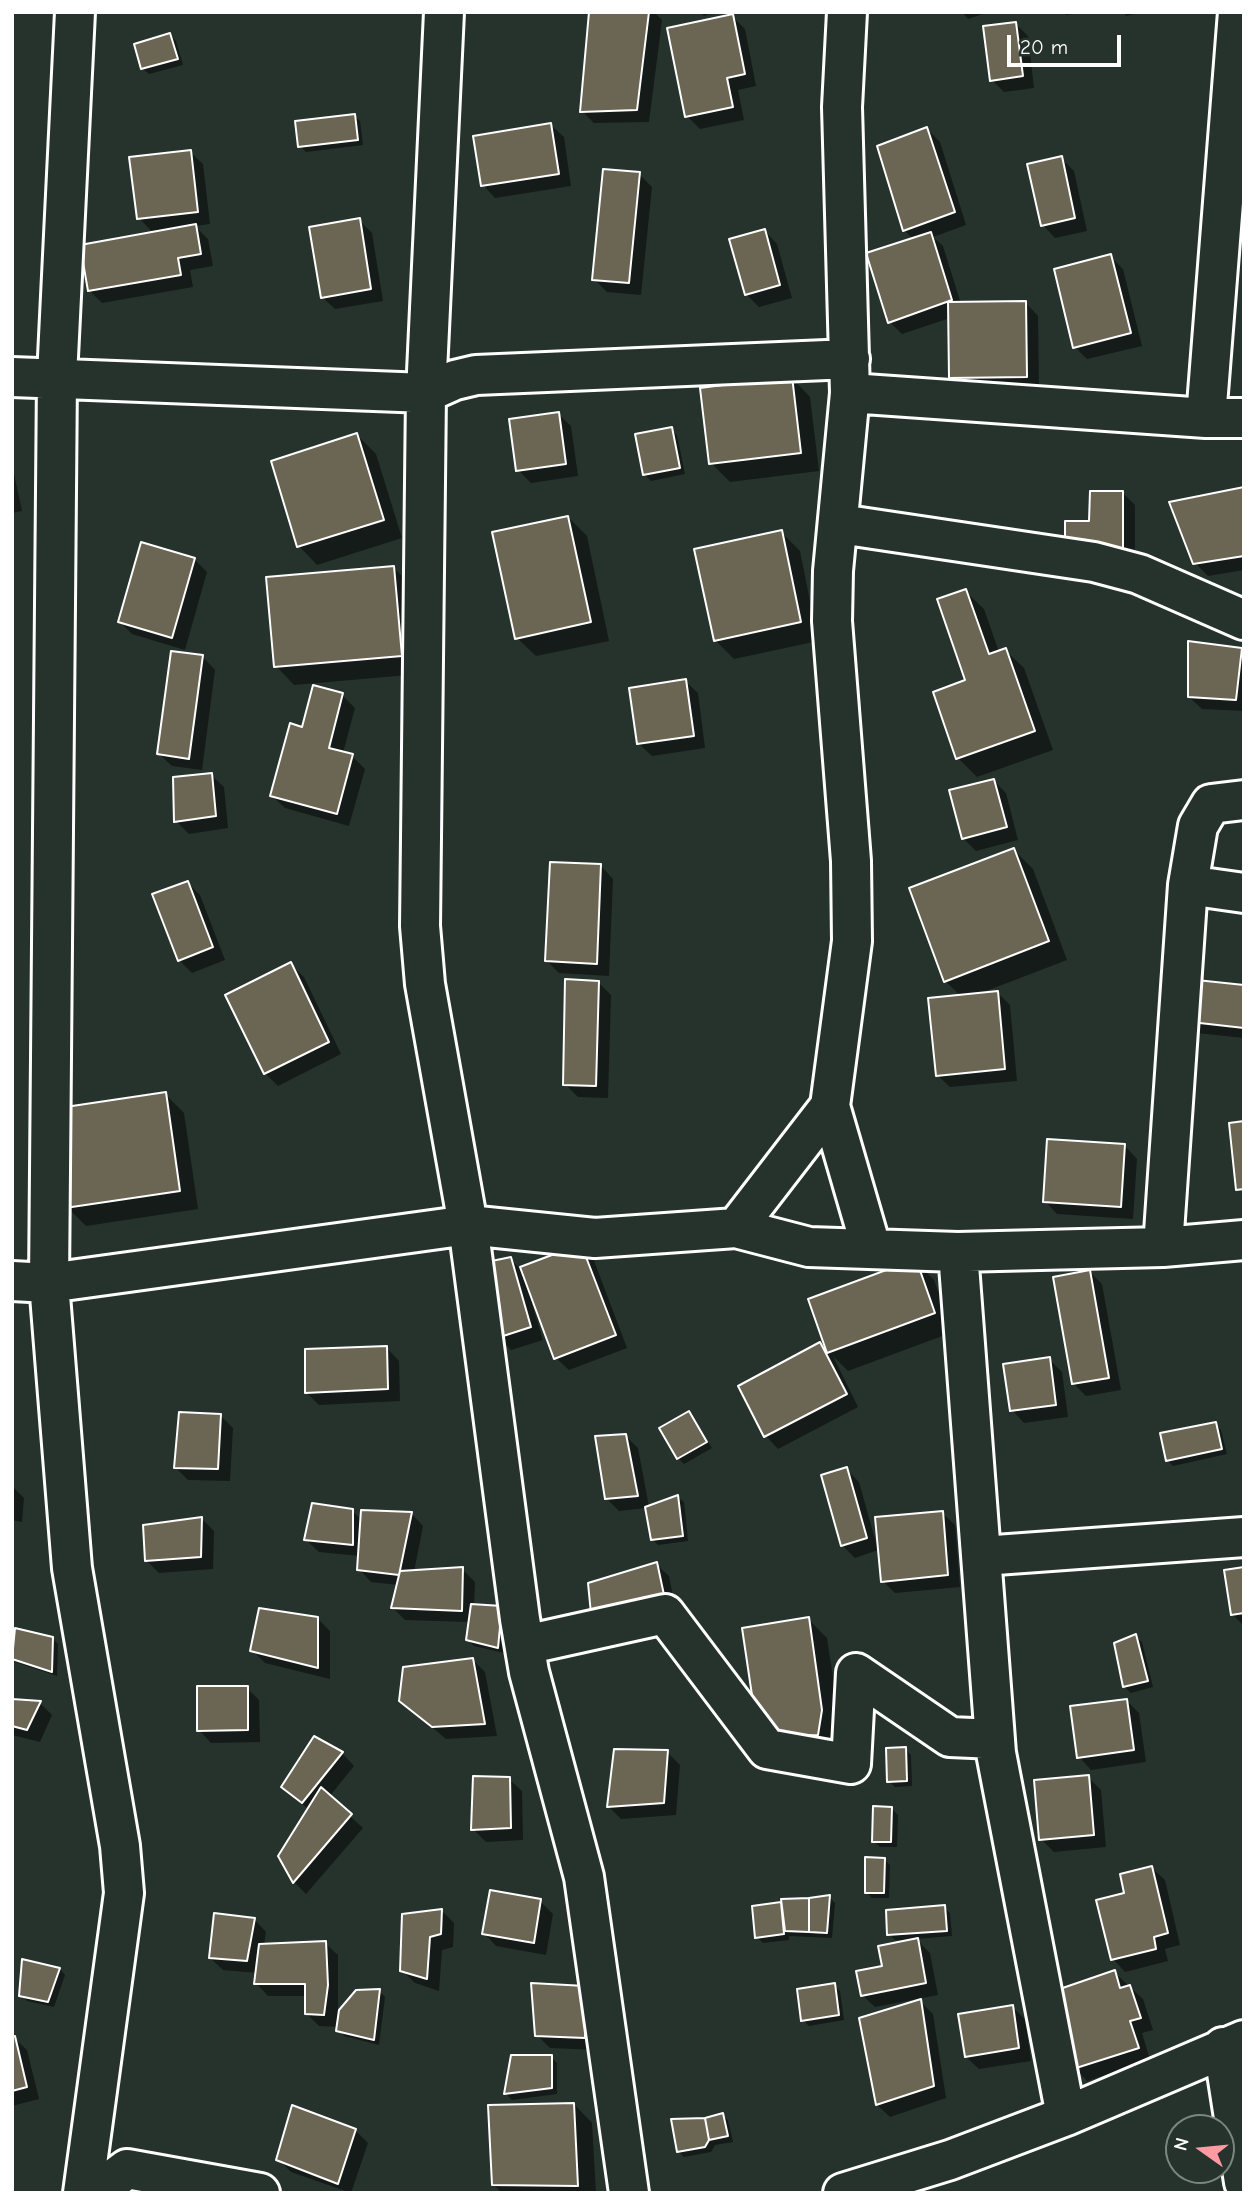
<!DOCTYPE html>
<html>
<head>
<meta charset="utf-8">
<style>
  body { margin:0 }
  #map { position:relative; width:1256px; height:2205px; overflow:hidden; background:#26332d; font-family:"Comic Neue",sans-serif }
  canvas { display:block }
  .frame { position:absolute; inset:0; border:14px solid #fff; pointer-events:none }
  .north { position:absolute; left:1165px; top:2114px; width:70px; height:70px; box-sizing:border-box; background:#26332d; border:2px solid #7d8581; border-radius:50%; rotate:285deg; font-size:19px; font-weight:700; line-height:28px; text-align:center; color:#fff }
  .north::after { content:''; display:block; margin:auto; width:24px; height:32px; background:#ff9aa2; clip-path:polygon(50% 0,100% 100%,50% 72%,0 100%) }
  .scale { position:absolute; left:1007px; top:35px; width:114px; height:32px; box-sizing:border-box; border:4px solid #fff; border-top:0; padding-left:9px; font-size:21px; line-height:24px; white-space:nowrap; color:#fff; -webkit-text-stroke:5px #26332d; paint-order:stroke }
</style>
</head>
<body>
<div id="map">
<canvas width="1256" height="2205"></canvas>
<div class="frame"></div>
<div class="north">N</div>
<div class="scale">20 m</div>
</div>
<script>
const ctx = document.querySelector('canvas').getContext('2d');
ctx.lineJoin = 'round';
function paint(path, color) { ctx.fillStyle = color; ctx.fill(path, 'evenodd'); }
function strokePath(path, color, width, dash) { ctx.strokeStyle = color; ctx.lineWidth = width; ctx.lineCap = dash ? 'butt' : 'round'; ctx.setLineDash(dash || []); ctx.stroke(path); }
const shadow = new Path2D(`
  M591,12H654L662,20L649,122L594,123L582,111Z
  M700,12H716L704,16Z
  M962,12H989L968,19Z
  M1062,12H1089L1066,15Z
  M1123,12H1146L1126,16Z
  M732,16L745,29L756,86L738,90L744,120L700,129L687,116Z
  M1015,23L1028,36L1034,88L1004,92L992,80Z
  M170,35L176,41L183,65L149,74L143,69Z
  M354,116L360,121L363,145L306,152L300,146Z
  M551,125L564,137L571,186L495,198L483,185Z
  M927,129L940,142L966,225L933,237L943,246L961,304L1026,303L1038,316L1039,389L963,390L951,377L950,318L902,334L890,322L913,239L904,230Z
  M190,152L203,164L210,224L195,226L208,239L213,266L190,270L193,287L102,303L89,290L154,234L139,218Z
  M1061,158L1074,171L1087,231L1055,238L1043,225Z
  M639,174L652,187L641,295L607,292L594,279Z
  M359,220L372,233L383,301L335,309L322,297Z
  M765,231L777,244L792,298L759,307L746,294Z
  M1110,256L1123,269L1142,346L1087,359L1075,347Z
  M792,378L810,397L819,471L730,482L711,463Z
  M558,414L571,426L578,476L531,483L518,470Z
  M671,429L677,435L685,474L651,481L645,475Z
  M357,435L376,454L402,538L317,565L299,546Z
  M12,464L22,511L12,513Z
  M1244,488V570L1208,576L1195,563Z
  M1122,492L1135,505V562L1091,523Z
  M568,517L587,536L609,641L536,656L517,638Z
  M781,532L800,551L818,641L734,659L715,640Z
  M142,545L195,560L207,572L185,650L132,634L120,622Z
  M393,567L412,586L420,674L294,685L276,666Z
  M965,591L984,609L999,652L1005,650L1024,668L1053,750L977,777L958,758L967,681Z
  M1241,650L1244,653V711L1202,709L1189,697Z
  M203,657L215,670L202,770L172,766L159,754Z
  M685,681L698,693L705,748L652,756L639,744Z
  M342,695L355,708L343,753L352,756L365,769L349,826L285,808L272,796L304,729Z
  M211,775L224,787L228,828L189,834L176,821Z
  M994,781L1006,793L1018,840L976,851L963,838Z
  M1014,850L1033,869L1067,960L981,993L997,992L1010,1005L1017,1081L950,1087L937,1075L961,996L945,981Z
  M601,866L613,879L609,976L559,973L547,961Z
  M188,883L200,895L225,960L192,973L179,960Z
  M291,965L304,977L341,1054L278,1086L265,1073Z
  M598,982L611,995L608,1098L578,1097L565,1084Z
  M1244,986V1038L1197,1033L1184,1021Z
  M165,1094L184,1113L198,1209L86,1226L67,1207Z
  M1125,1146L1137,1159L1133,1219L1057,1214L1045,1201Z
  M580,1246L593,1258L627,1348L569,1370L556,1358L535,1303L532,1304L543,1340L511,1350L498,1337L510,1258L520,1269Z
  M915,1261L934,1280L953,1332L848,1371L833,1356L858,1407L778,1449L766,1436L740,1387L819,1344L830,1355L810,1300Z
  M1090,1272L1102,1284L1121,1390L1086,1396L1074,1384Z
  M387,1348L399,1361L400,1401L319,1405L307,1393Z
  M1049,1359L1062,1372L1068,1417L1024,1423L1012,1410Z
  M689,1413L712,1448L684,1464L678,1458Z
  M220,1415L233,1428L230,1481L188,1480L176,1468Z
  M1215,1424L1221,1430L1227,1454L1173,1466L1167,1460Z
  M625,1435L638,1448L649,1507L678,1497L684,1502L688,1541L658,1545L652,1539L647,1508L619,1511L606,1498Z
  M846,1469L859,1482L878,1550L855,1558L842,1545Z
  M12,1486L24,1498L22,1522L12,1520Z
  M352,1511L362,1520L411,1513L423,1526L414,1572L462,1569L475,1582L474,1606L508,1614L504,1653L474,1646L468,1640L470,1622L405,1620L393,1608L398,1585L371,1582L359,1569L360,1556L319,1552L306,1540Z
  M942,1513L955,1525L960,1587L895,1593L883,1581Z
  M202,1519L214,1531L213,1569L159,1573L146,1560Z
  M656,1564L669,1576L675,1606L605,1626Z
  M1244,1569V1626L1232,1614Z
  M317,1618L330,1631V1679L265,1663L252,1650Z
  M808,1619L827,1638L841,1730L837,1753L794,1755Z
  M15,1630L52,1638L58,1644L57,1676L12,1661V1635Z
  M1136,1637L1142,1642L1153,1687L1131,1693L1125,1687L1116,1644Z
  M472,1659L485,1672L497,1736L446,1739L401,1701Z
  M247,1688L259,1700L260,1742L211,1743L199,1730Z
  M1126,1700L1139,1713L1146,1762L1091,1770L1079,1757Z
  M12,1701L40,1703L52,1715L40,1742L12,1735Z
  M905,1749L911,1755L912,1786L895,1787L889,1781Z
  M667,1752L680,1765L676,1815L621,1819L608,1806Z
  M342,1753L354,1766L329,1797L363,1828L306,1894L294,1882L309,1810L283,1786Z
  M1088,1777L1101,1790L1106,1847L1054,1852L1041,1839Z
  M509,1779L522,1791L523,1840L486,1842L473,1829Z
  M892,1809L898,1815L897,1847H880L874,1841Z
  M884,1859L890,1865L889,1898H872L866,1892Z
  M1152,1868L1165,1880L1180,1945L1165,1949L1168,1961L1125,1972L1113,1959L1126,1895Z
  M829,1897L835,1903L832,1938L789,1936V1940L763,1943L757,1937L754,1907Z
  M540,1901L553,1914L546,1955L496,1946L484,1933Z
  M944,1907L950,1913L952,1936L916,1939L930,1953L938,1995L875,2007L862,1995L884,1967L911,1942L895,1940L889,1934Z
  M442,1911L454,1923L453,1947L442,1950L439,1991L415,1983L402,1970Z
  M254,1919L266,1932L264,1945L325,1943L338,1955V2015L357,1992L379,1991L385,1997L379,2045L344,2036L339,2027L319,2026L306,2013V1996H268L256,1983L257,1973L223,1970L210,1958Z
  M24,1961L60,1969L65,1975L54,2007L27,2001L21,1995Z
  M1114,1972L1143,1999L1153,2030L1142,2033L1150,2060L1087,2081L1075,2068Z
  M834,1985L840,1991L844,2020L809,2026L803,2020Z
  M584,1988L597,2050L550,2048L537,2035Z
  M920,2001L933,2014L946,2098L890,2117L877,2105Z
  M1012,2007L1025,2019L1031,2061L979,2069L966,2057Z
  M14,2038L27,2050L39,2099L12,2106Z
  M513,2057H551L557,2063V2094L512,2100L506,2094Z
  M574,2104L592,2123L596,2193H502L493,2184Z
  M294,2108L356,2131L368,2143L351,2193L291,2172L278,2159Z
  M722,2115L728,2120L733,2142L715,2145L711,2152L684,2157L678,2151L706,2120Z`);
const building = new Path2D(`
  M589,12H649L637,110L580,112Z
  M733,14L745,74L727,78L733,107L685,117L667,28Z
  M1016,22L1023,76L990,81L983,26Z
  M170,33L178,59L141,69L134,44Z
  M355,114L358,140L298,147L295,121Z
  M551,123L559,174L481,186L473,136Z
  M927,127L955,212L903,231L877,146Z
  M191,150L198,212L137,219L129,157Z
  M1062,156L1075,218L1041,226L1027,164Z
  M603,169L640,172L629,283L592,280Z
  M360,218L371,289L321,298L309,227Z
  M196,224L201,254L178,258L181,275L88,291L80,245Z
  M765,229L780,285L745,295L729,239Z
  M931,232L952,300L888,323L866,253Z
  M1111,254L1131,333L1073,348L1054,269Z
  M1026,301L1027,377L949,378L948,302Z
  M792,376L801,453L709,464L700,388Z
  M559,412L566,464L516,471L509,419Z
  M672,427L680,468L643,475L635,434Z
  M357,433L384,520L297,547L271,461Z
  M1244,487V556L1193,564L1169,502Z
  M1090,491H1123V550H1065V521H1089Z
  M568,516L591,622L515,639L492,532Z
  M782,530L801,622L714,641L694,549Z
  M141,542L195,558L172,638L118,622Z
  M394,566L402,656L274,667L266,577Z
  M966,589L989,654L1006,648L1035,731L956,759L933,692L965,680L937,599Z
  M1188,641L1242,648L1236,700L1188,697Z
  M171,651L203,655L189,759L157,754Z
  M686,679L694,736L637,744L629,688Z
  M313,685L343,693L329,748L353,754L337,814L270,796L290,723L302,727Z
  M212,773L216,816L174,822L173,777Z
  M994,779L1007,827L962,839L949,790Z
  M1014,848L1049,941L944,982L909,888Z
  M550,862L601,864L597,964L545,961Z
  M188,881L213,947L178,961L152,894Z
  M291,962L329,1042L264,1074L225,995Z
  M565,979L599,981L596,1086L563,1085Z
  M1187,979L1244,985V1028L1182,1021Z
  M998,991L1005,1069L936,1076L928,998Z
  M166,1092L180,1191L65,1208L52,1109Z
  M1244,1121V1189L1236,1190L1229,1123Z
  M1047,1139L1125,1144L1121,1207L1043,1202Z
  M581,1244L616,1335L554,1359L520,1267Z
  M511,1257L531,1327L497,1338L482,1263Z
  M916,1259L935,1313L827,1353L808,1299Z
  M1090,1270L1109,1378L1072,1384L1053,1277Z
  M820,1342L847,1394L764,1437L738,1386Z
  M387,1346L388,1389L305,1393V1349Z
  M1050,1357L1056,1405L1010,1411L1003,1364Z
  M689,1411L707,1442L677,1459L659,1428Z
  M179,1412L221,1414L218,1469L174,1468Z
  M1216,1422L1222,1449L1166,1461L1160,1433Z
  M626,1434L638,1496L605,1499L595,1436Z
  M847,1467L867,1538L841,1546L821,1475Z
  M678,1495L683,1536L651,1540L645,1507Z
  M312,1503L353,1509V1545L304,1540Z
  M361,1510L412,1512L399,1575L357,1570Z
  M943,1511L948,1575L881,1582L875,1517Z
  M202,1517L201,1557L145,1561L143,1525Z
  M657,1562L667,1609L591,1614L588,1583Z
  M463,1567L462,1611L391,1608L400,1571Z
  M1244,1567V1613L1231,1615L1224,1570Z
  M471,1604L502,1606L498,1648L466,1640Z
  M259,1608L318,1617V1668L250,1651Z
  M809,1617L822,1710L818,1735L773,1737L753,1702L742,1628Z
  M15,1628L53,1637L52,1672L12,1659Z
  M1136,1634L1148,1681L1123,1687L1114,1643Z
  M473,1658L485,1724L432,1727L399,1701L403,1667Z
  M197,1686H248V1730L197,1731Z
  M12,1699L41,1701L27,1730L12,1726Z
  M1127,1699L1134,1750L1077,1758L1070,1706Z
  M314,1736L343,1752L302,1803L281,1787Z
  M906,1747L907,1781L887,1782L886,1748Z
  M614,1749L668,1750L664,1803L607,1807Z
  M1089,1775L1094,1835L1039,1840L1034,1780Z
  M473,1776L510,1777L511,1828L471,1830Z
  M321,1787L352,1814L293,1883L278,1856Z
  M873,1806L892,1807L891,1842H872Z
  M865,1857L885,1858L884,1893H865Z
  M1152,1866L1168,1933L1154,1937L1156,1949L1111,1960L1096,1900L1124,1893L1120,1874Z
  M490,1890L541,1899L534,1943L482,1934Z
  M830,1895L827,1933L809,1932V1898Z
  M809,1898V1932L785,1931L781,1899Z
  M781,1902L784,1934L755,1938L752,1906Z
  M945,1905L947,1931L887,1935L886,1910Z
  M442,1909L441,1934L430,1937L427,1979L400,1971L402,1914Z
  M214,1913L255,1918L247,1961L209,1958Z
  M918,1938L926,1983L861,1996L856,1971L882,1966L878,1946Z
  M326,1941L328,1985L324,2015L305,2014V1984H254L259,1944Z
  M22,1959L60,1968L48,2002L19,1996Z
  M1115,1970L1120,1988L1130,1985L1141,2018L1130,2021L1139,2048L1073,2069L1048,1993Z
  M531,1983L585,1986V2038L535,2036Z
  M835,1983L839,2015L801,2021L797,1989Z
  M380,1989L374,2040L336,2031L339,2010L356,1990Z
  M921,1999L934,2086L876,2105L859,2018Z
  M1013,2005L1019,2048L965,2057L958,2014Z
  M15,2036L27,2087L12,2091V2037Z
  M511,2055H552V2088L504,2094Z
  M574,2103L578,2186L492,2185L488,2105Z
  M292,2105L356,2129L338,2184L276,2160Z
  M723,2113L728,2136L709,2140L705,2118Z
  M705,2118L709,2140L705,2147L677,2152L671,2119Z`);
const minor = new Path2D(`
  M75,12L57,377L49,1283L72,1568L120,1846L124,1893L83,2193
  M444,12L426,393L420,926L425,984L468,1225L520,1619L529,1672L584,1877L629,2193
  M847,12L842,107L850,393L833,571L832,621L851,861L852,941L830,1106L871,1247
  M12,377L426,393L455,380L476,375L850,359
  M850,393L1206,418H1244
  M1206,418L1238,12
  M840,524L1094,562L1139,574L1244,620
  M1188,885L1244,893
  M736,1228L830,1106
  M1163,1247L1188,885L1198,826L1211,804L1244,800
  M958,1252L996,1753L1066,2116
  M12,1281L49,1283L468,1225L595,1238L736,1228L809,1247L958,1252L1163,1247L1244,1240
  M982,1556L1244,1537
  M525,1645L665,1614L767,1749L851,1764L856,1673L950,1737L995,1739
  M1223,2047L1244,2182
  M95,2193L127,2169L260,2193
  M843,2193L950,2160L1066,2116L1244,2040`);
paint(shadow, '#0007');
paint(building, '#6b6553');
strokePath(building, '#fff', 2);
strokePath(minor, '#fff', 44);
strokePath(minor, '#26332d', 38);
</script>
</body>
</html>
